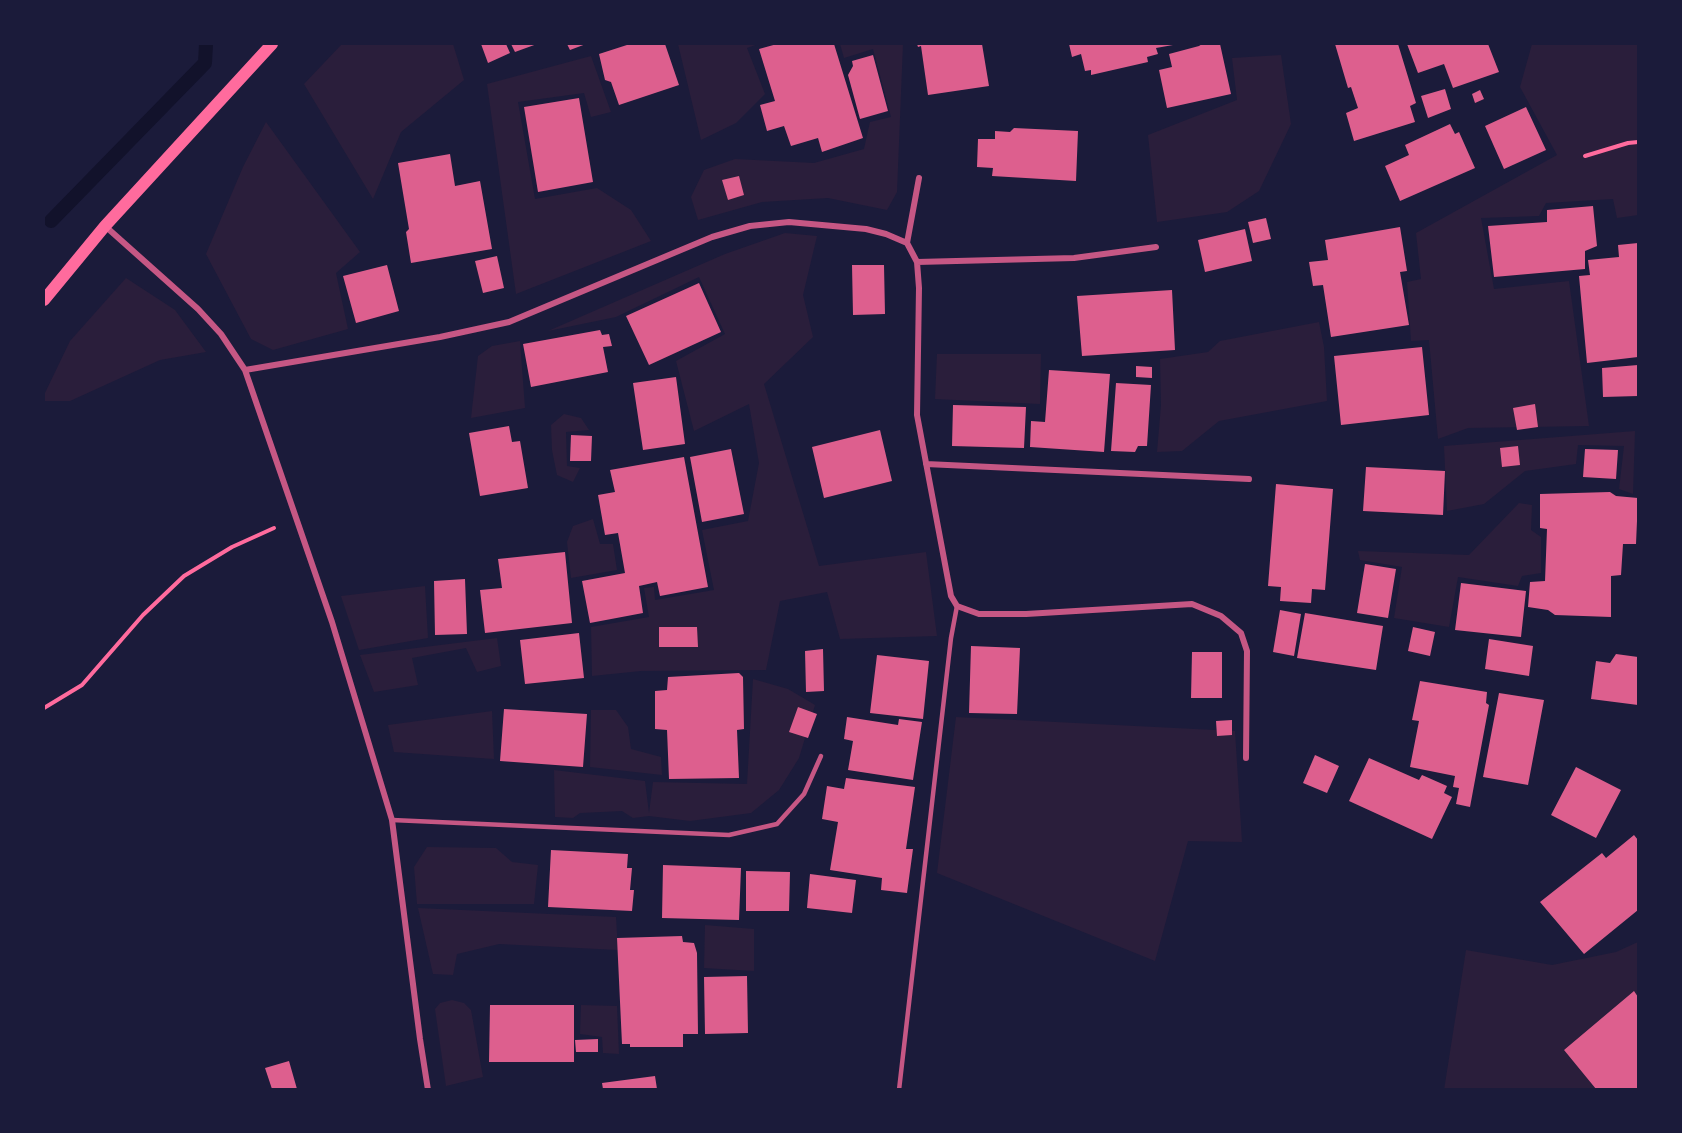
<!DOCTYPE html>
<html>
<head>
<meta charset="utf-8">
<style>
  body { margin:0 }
  #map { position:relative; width:1682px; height:1133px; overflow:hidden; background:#1b1b3a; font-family:Inter,sans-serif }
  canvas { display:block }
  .frame { position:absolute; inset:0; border:45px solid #1b1b3a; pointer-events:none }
</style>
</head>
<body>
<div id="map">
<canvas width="1682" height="1133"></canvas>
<div class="frame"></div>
</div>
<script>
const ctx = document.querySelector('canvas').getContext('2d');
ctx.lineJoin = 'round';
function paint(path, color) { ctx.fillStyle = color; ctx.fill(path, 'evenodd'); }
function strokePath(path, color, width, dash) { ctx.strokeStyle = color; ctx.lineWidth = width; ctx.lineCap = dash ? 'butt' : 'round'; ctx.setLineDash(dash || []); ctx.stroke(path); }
const green = new Path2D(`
  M342,44H453L464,80L401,132L373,199L304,84Z
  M678,44H758L747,48L765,94L736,123L701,140Z
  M840,44H903L897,192L887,210L828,198L762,202L698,220L691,197L704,170L735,159L814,163L864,149L870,122L891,117L873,49L844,58Z
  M1532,44H1638V215L1617,218L1613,199L1546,203L1539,216L1481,218L1494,289L1569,281L1589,426L1468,428L1438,439L1429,340L1411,341L1407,282L1421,279L1416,233L1557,155L1520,87Z
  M1281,55L1291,124L1259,191L1227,212L1157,222L1148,135L1237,100L1232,58Z
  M591,56L611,112L591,117L584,93L518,102L535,199L597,188L631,210L651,241L516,294L487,84Z
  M266,122L360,252L336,273L348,329L273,350L251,339L206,254L243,167Z
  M785,233L817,236L803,295L813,337L764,384L819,566L926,552L937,636L840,639L827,592L780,601L766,670L641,671L592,676L591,627L649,617L644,588L654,587L655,600L714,590L702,530L748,521L759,463L749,404L694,431L676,361L725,334L699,277L616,317L548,331L725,254Z
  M126,278L175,310L206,352L160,360L70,401H44V395L70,341Z
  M1319,322L1324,347L1327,401L1219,421L1182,451L1157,452L1161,405L1160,359L1208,352L1220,341Z
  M520,341L525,408L471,418L478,356L492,346Z
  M937,354H1041L1040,404L935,399Z
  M564,414L581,418L589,430L566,432L567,466L580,468L573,482L557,475L552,450L551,425Z
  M1635,431L1633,494L1619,489L1624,446L1578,445L1576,464L1525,471L1484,504L1447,511L1444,446Z
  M1519,503L1532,505L1531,530L1541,537V573L1522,576L1518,586L1458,577L1449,627L1394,618L1402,567L1360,560L1358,551L1469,555Z
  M593,519L600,544H613L617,570L571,578L567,542L573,526Z
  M425,586L428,638L359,650L341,596Z
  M497,638L501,666L477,672L466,648L412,658L418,685L374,692L360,655Z
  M753,679L788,689L815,705L799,758L779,790L751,813L690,821L649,816L633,818L622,811L580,813L573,818L555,817L554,770L645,781L649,813L653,782L747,784Z
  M591,710H616L628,727L631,749L661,757L662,775L590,767Z
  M492,711L494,759L394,752L388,725Z
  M956,717L1235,731L1242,842L1188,841L1155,961L937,873Z
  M427,847L496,848L512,862L538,865L534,904H417L414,867Z
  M418,908L616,917L618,950L499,944L457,954L453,975L433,974Z
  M705,925L754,929V971L704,968Z
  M1638,942V997L1633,992L1564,1050L1596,1089L1444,1090L1466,950L1552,965L1616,952Z
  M452,1000L464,1003L471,1010L483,1077L446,1086L435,1009L440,1003Z
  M581,1005L617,1006L619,1054L603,1053L602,1037L580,1034Z`);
const stream = new Path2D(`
  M51,221L205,63L206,44`);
const building = new Path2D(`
  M481,44H506L510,53L488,63Z
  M511,44H537L515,52Z
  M567,44H586L570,50Z
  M630,44H665L679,85L619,105L611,82L605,80L599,54Z
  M777,44H834L863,138L822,152L818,138L791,146L784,126L767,131L760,105L775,101L759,49Z
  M917,44H982L989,86L928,95L921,46L918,47Z
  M1069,44H1173V45L1156,48L1158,54L1147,57L1148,62L1091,75V70L1085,71L1081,54L1072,57Z
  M1202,44H1220L1231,94L1167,108L1159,70L1172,67L1169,54L1199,46Z
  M1335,44H1398L1416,103L1410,106L1415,122L1354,141L1346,113L1358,108L1351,87L1348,88Z
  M1407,44H1488L1499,72L1453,88L1444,64L1418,73Z
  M873,55L888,111L860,119L848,75L853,66L852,61Z
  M1445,89L1451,109L1428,118L1421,96Z
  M1480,90L1484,99L1475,103L1472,94Z
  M579,98L593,182L538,192L524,107Z
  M1526,107L1546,150L1504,169L1485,126Z
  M1450,124L1455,134L1459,132L1475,168L1400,201L1385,166L1409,155L1405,145Z
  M1014,128L1078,131L1076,181L992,176L993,168L977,167L978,139H995V131L1010,132Z
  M450,154L455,186L480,181L492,249L411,263L406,232L409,229L398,163Z
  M739,176L744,195L728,200L722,180Z
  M1593,206L1597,246L1585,251V269L1494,277L1488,226L1547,222V210Z
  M1266,218L1271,239L1253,243L1248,222Z
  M1400,227L1407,271L1400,272L1409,325L1331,337L1323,285L1313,286L1309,262L1328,260L1325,240Z
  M1245,229L1252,261L1205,272L1198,240Z
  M1638,243V357L1587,363L1579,276L1590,275L1588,260L1619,257L1618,245Z
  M497,256L504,288L483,293L475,261Z
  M387,265L399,311L356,323L343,276Z
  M852,265H884L885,314L853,315Z
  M699,283L721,332L649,365L626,316Z
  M1172,290L1175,350L1082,356L1077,296Z
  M600,330L602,335L609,334L612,346L603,347L608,372L531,387L523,344Z
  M1422,347L1429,415L1341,425L1334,356Z
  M1638,365V396L1603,397L1602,368Z
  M1136,366L1152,367V378L1136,377Z
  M1049,370L1110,374L1104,452L1030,447L1031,421L1045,422Z
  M676,377L685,444L643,450L633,383Z
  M1116,383L1151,385L1147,446H1138L1135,452L1111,451Z
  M1535,404L1538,427L1517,430L1513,408Z
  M953,405L1026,407L1024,448L952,446Z
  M509,426L512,442L520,441L528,488L480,496L469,433Z
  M880,430L892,481L824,498L812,447Z
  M571,435L592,436L591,461H570Z
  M1518,446L1520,465L1502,467L1500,448Z
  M731,449L744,514L702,522L690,457Z
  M1585,449L1618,450L1616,479L1583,477Z
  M684,457L708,587L660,596L657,582L639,586L643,613L590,623L582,581L625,573L618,533L605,535L598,495L615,492L610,470Z
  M1366,467L1445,471L1443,515L1363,511Z
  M1276,484L1333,489L1325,590L1312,589L1311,603L1280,601L1281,587L1268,586Z
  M1610,492L1616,496L1638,498L1636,544H1623L1621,575L1611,576V617L1555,615L1548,610L1528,607L1530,582L1545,581L1547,529L1540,528V494Z
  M565,552L572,623L485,633L480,590L502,588L498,559Z
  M1365,564L1396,569L1388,618L1357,613Z
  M465,579L467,634L435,635L434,581Z
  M1461,583L1526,591L1521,637L1455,630Z
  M1280,610L1301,614L1294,656L1273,652Z
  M1305,613L1383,626L1376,670L1297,658Z
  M659,627H697L698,647H659Z
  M1413,627L1435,632L1430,656L1408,651Z
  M579,633L584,678L525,684L520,640Z
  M1489,639L1533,646L1529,676L1485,669Z
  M971,646L1020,648L1017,714L969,713Z
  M823,649L824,691L806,692L805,651Z
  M1192,652H1222V698H1191Z
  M1616,654L1638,657V705L1591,699L1596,661L1610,663Z
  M877,655L929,661L923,719L870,713Z
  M739,673L743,677L744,729L737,730L739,778L669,779L667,730L655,729V691L667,690L668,677Z
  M1420,681L1487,692L1486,703L1489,705L1470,807L1456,804L1459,788L1453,787L1455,776L1410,767L1419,721L1412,720Z
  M1499,693L1544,700L1528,785L1483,777Z
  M798,707L817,714L808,738L789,732Z
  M504,709L587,714L583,767L500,761Z
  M847,717L898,725L899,719L922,722L913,780L848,770L853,741L844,739Z
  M1232,720V735L1217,736L1216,721Z
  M1315,755L1339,766L1327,793L1303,783Z
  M1369,758L1419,780L1422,775L1447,786L1444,793L1452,797L1432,839L1349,801Z
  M1576,767L1621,790L1596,838L1551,815Z
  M846,778L915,787L906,849H913L907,893L881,890L882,878L830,870L838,822L822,819L827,786L844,789Z
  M1634,835L1638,840V910L1584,954L1540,902L1602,853L1606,858Z
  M551,850L628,854L627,868H632L630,890H634L632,911L548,907Z
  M663,865L741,868L739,920L662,918Z
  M746,871L790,872L789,911H746Z
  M810,874L856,880L852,913L807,908Z
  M682,936L683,942L694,943L697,953L698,1034H683V1047H630V1044H622L617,938Z
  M747,976L748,1033L705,1034L704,977Z
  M1634,991L1638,997V1089H1596L1564,1050Z
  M490,1005H574V1062H489Z
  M598,1039V1052H576L575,1040Z
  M289,1061L297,1089H272L265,1068Z
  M655,1076L657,1089H603L602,1083Z`);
const path = new Path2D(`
  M1585,156L1628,143L1638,142
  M44,708L82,685L143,615L184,576L232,547L274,528`);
const service = new Path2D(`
  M392,820L729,835L777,824L804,794L821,756
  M899,1090L951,638L957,606`);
const minor = new Path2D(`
  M105,226L198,309L221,334L245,370L332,622L392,820L420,1039L428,1090
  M907,243L919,178
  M917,262L1074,258L1156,247
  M245,370L440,337L509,322L712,237L750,226L789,222L866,229L886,234L907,243L917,262L919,288L917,415L951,596L957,606L979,614H1026L1192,604L1221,616L1241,633L1247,651L1246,758
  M926,464L1249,479`);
const secondary = new Path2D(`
  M44,300L105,226L272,44`);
paint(green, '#2a1e3b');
strokePath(stream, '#12122b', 14);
paint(building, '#dd5f8e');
strokePath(path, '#ff6b9d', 4);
strokePath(service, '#c65784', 4.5);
strokePath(minor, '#c65784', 6);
strokePath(secondary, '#ff6b9d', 12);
</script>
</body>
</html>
